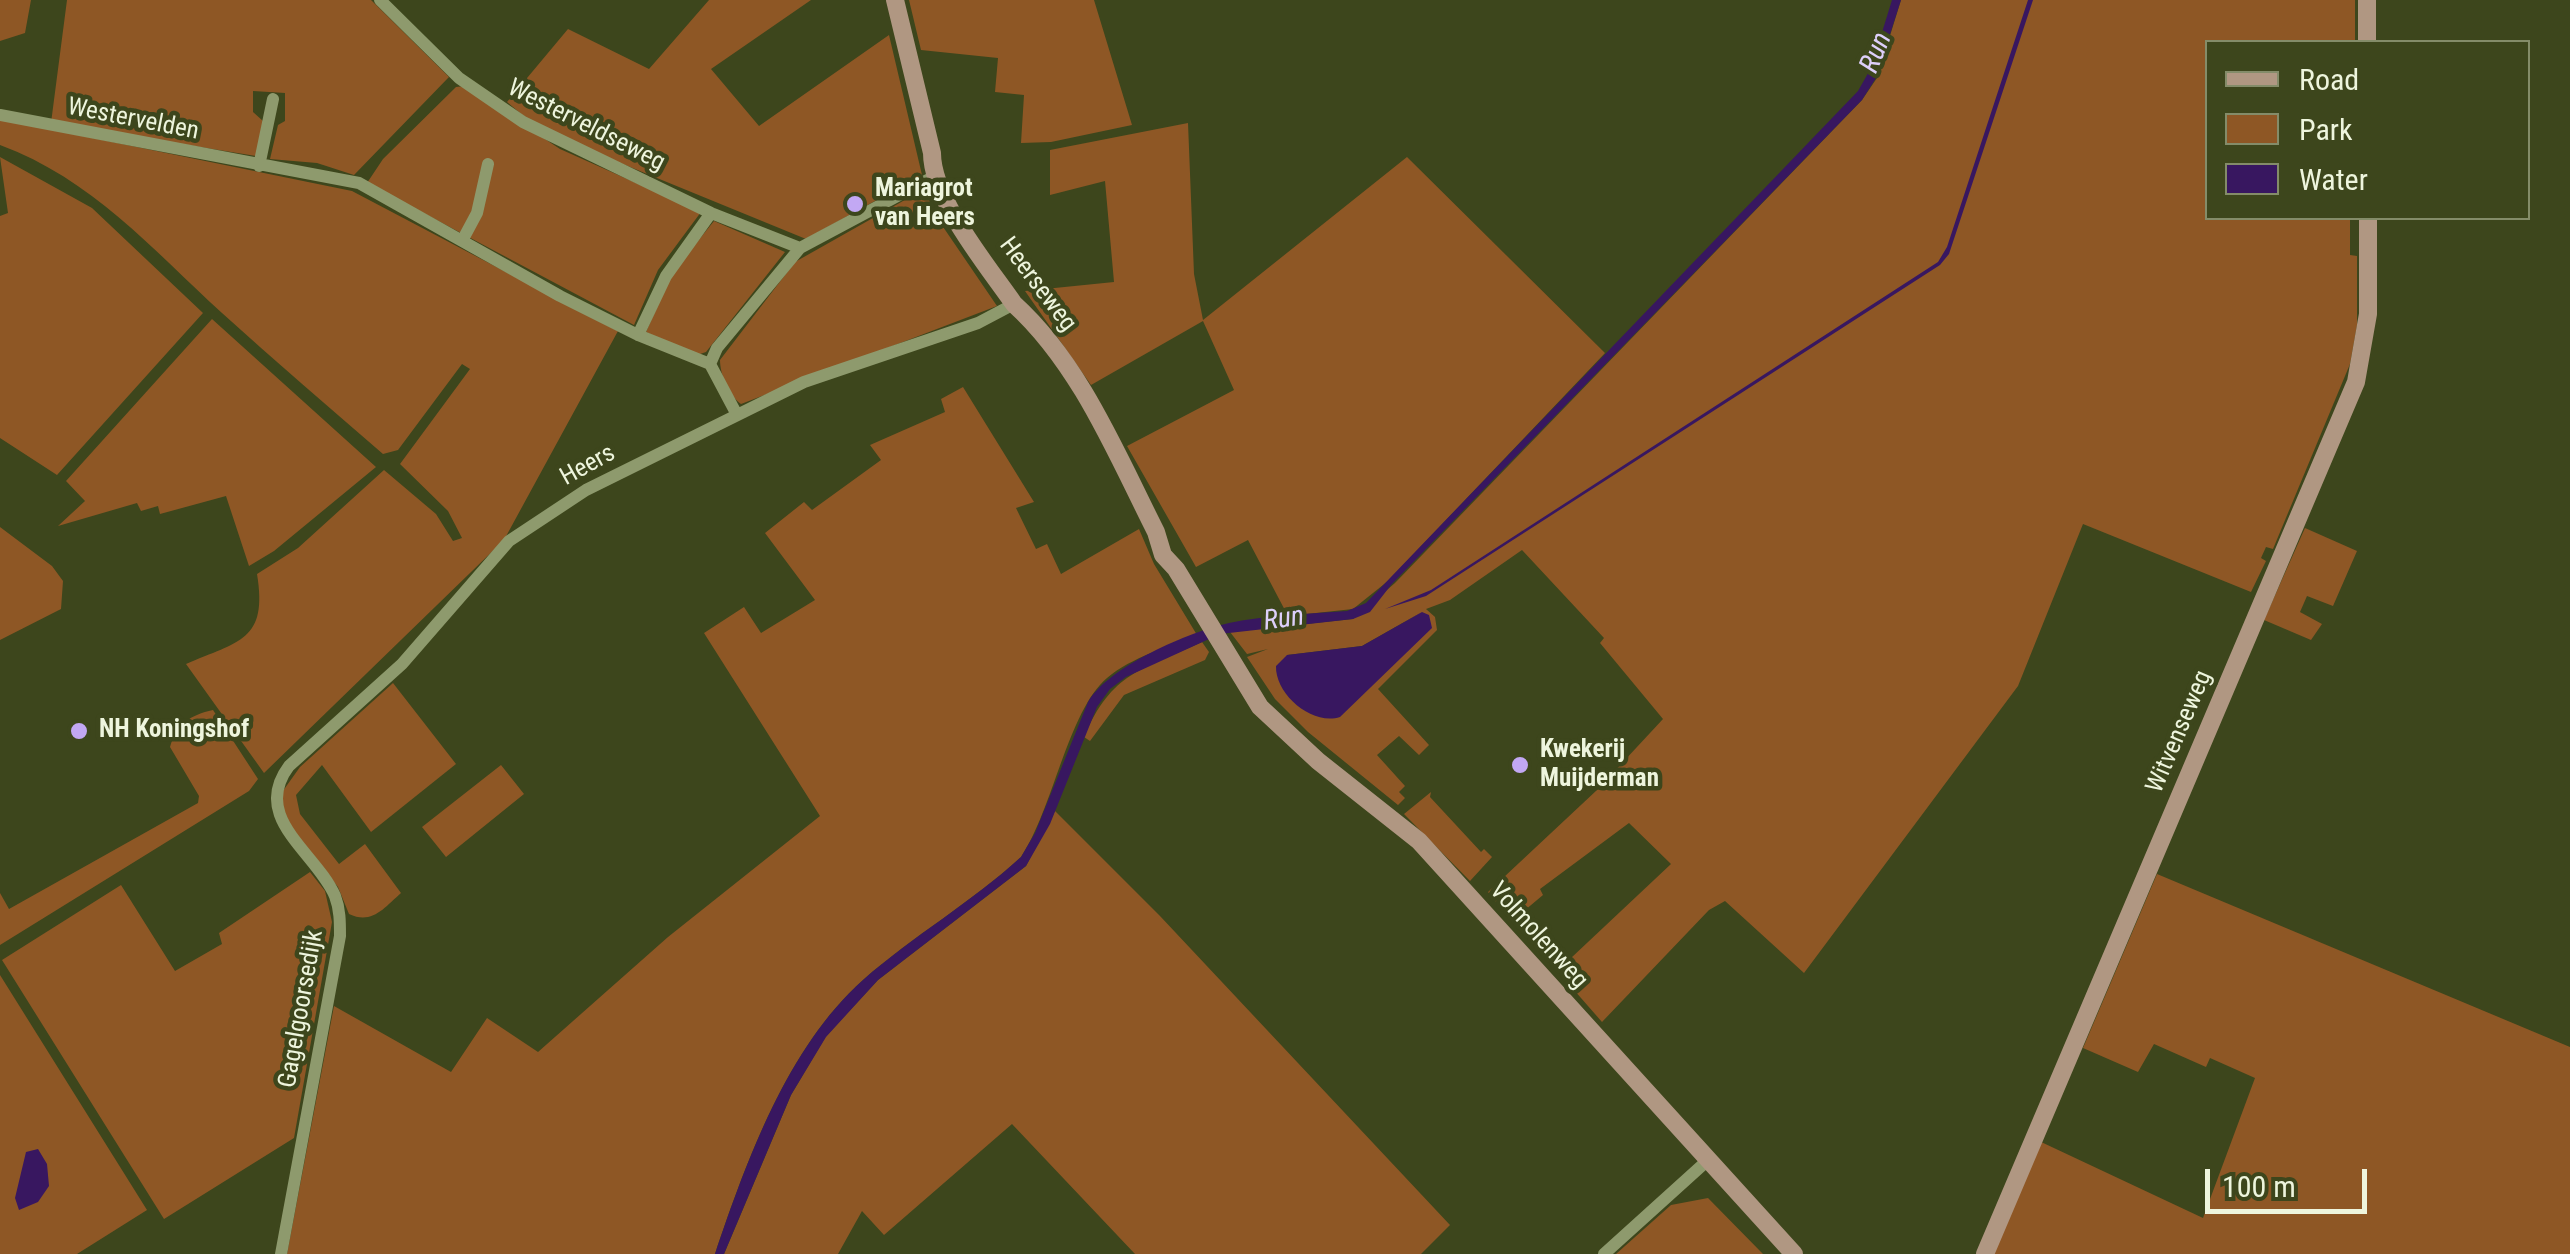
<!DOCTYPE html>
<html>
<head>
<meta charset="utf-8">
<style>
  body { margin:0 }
  #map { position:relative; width:2570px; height:1254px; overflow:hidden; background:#3d461c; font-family:"Roboto Condensed",sans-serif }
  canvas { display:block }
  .legend { position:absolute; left:2205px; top:40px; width:325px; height:180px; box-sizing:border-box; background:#3d461c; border:2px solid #848c69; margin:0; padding:12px 18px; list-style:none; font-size:30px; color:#eef5dd }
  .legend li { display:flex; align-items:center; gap:20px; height:50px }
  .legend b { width:50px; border:2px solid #848c69 }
  .scale { position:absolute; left:2205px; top:1169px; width:162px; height:45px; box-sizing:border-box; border:5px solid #eef5dd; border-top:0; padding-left:12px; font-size:30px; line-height:35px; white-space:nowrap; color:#eef5dd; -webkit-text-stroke:8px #3d461c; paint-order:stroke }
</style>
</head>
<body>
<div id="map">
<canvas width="2570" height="1254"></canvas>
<ul class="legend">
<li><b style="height:12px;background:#b09782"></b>Road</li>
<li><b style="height:28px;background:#8e5725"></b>Park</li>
<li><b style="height:28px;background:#381760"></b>Water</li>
</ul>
<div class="scale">100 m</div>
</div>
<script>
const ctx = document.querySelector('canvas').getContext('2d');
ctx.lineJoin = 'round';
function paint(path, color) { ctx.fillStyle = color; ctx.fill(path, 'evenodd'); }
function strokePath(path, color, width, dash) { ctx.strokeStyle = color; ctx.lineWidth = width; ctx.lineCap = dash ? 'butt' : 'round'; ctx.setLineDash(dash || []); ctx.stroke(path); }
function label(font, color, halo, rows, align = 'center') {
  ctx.font = font + ' "Roboto Condensed",sans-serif'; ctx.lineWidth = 9; ctx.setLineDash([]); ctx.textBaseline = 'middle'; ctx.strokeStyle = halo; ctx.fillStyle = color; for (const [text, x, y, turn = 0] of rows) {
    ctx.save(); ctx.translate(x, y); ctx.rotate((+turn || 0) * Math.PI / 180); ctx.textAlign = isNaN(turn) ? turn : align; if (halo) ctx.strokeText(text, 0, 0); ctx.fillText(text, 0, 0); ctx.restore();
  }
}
const green = new Path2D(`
  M0,0H31L25,33L0,41Z
  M67,0H371L449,77L354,175L317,163L270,159L278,125L285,121V93L253,91V112L263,121L256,156L51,123Z
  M709,0H811L711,69L759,126L889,35L922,175L806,239L613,160L526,118L507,102L568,29L649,69Z
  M909,0H1094L1132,125L1051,142L1021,143L1024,95L995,92L998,58L921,50Z
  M1901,0H2355V42H2208V218H2350V255L2357,256V325L2350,364L2273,549L2266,547L2261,558L2266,561L2251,592L2083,524L2018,686L1804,973L1725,901L1709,910L1602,1022L1567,982L1581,970L1571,958L1671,864L1629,823L1540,889L1543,895L1512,921L1488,892L1597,790L1663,719L1600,643L1604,638L1522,550L1450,600L1426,609L1435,617L1437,630L1378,689L1429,745L1419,755L1399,736L1377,755L1405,786L1399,792L1405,798L1398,805L1308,732L1275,699L1247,657L1268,649L1247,654L1230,632L1353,619L1395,583L1862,100L1877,78ZM1422,612L1287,693V655L1362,646Z
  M465,86L560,149L701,212L658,270L634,325L367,183L383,159L456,87Z
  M0,119L352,191L618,331L504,540L264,773L186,664C239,641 268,641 257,574L298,548L384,470L436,514L453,541L462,538L448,511L400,464L470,369L462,364L398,450L383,454C329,407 275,361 222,313C152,249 92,179 0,145Z
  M1188,123L1194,274L1203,320L1407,157L1605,353L1388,581L1353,609L1288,616L1248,540L1196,567L1127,446L1234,390L1203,321L1091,385L1025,291L1114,282L1105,181L1050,195V150Z
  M0,157L92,208L203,313L57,475L0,438V216L8,213Z
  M926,188L937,218L997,306L741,404C729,395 720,375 720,360L795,262Z
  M714,221L785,252L706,352L694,356L646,332L672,273Z
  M212,319L376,467L274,551L249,566L226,496L160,514L158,506L141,511L137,503L58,526L85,501L66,481Z
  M963,387L1034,502L1016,508L1036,549L1047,544L1061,574L1139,529L1154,564L1197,635C1168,647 1132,657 1107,678C1068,711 1053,810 1021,857C972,902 913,936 863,980C787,1048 747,1160 715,1254H287L334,1006L451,1072L487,1018L538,1052L668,937L820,816L704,633L744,607L761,633L815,600L765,533L804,502L812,510L881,460L870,445L945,412L941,399Z
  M0,527L52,566L63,581L61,609L0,640Z
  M2305,528L2357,551L2333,606L2307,596L2300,612L2322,624L2311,640L2264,620Z
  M1202,642L1209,652L1205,660L1124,695L1090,741L1084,737C1112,672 1141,670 1202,642Z
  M393,683L456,764L371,832L322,765L296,795L300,814L339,864L365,844L401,893C384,908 372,925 349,914L338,887L286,822L280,795L300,767Z
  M213,710L258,779L249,791L0,945V893L9,909L198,803L199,796L170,747C177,724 190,715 213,710Z
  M501,765L524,794L446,857L422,827Z
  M1431,792L1430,797L1481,852L1484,849L1492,857L1470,881L1404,814Z
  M1055,811L1160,916L1450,1225L1421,1254H1135L1012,1124L884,1235L862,1211L838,1254H724L791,1095L826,1036L878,980L1026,866Z
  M310,872L325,891L332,922L294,1138L164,1219L2,960L121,885L175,971L222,944L219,933Z
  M2157,874L2570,1047V1254H1992L2039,1141L2203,1218L2255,1078L2210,1058L2206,1067L2154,1044L2138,1072L2083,1048Z
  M0,975L147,1210L77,1254H0Z
  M1708,1198L1763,1254H1616L1671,1205Z`);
const water = new Path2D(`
  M1892,0H1901L1876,78L1862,100L1391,585L1370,612L1353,619L1220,634L1126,677L1110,689L1097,707L1050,824L1026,866L878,980L826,1037L791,1095L724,1254H715C747,1160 787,1048 863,980C913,936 972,902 1021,857L1035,833L1088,702C1109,666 1189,632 1229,623C1267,615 1308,614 1347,611L1366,603L1858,91L1871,68Z
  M2028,0H2033L1949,254L1940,265L1426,596L1385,609L1431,590L1938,262L1947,247Z
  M1422,612L1429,615L1432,628L1340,717C1312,726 1275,694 1276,666L1287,655L1362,646Z
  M38,1149L47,1164L49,1186L38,1202L19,1210L15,1198L26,1152Z`);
const street = new Path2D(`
  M380,0L459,78L523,122L711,213L800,248
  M0,115L359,183L560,296L638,335L710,364L736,413
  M259,166L273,99
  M462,241L477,213L488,164
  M638,335L666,276L711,213
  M710,364L717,348L800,248L933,177
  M281,1254L340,936C340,922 340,909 335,896C316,852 250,818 289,766L402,664L509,541L586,490L804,382L978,323L1014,304
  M1604,1254L1708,1160`);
const secondary = new Path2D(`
  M895,0L932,153C932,199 987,265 1014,304C1080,364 1116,453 1156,532L1163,555L1176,569L1260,707L1318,761L1419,841L1794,1254
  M2367,0V42
  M1985,1254L2356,382L2368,314V218`);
const markers = [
  [855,204,10,"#c2a8f3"],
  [79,731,10,"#c2a8f3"],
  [1520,765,10,"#c2a8f3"]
];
const streetNames = [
  ["Westervelden",133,120,11],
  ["Westerveldseweg",586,126,27],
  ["Heerseweg",1037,285,53],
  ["Heers",588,466,-29],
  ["Witvenseweg",2180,732,-67],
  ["Volmolenweg",1538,936,48],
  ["Gagelgoorsedijk",302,1009,-80]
];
const poiNames = [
  ["Mariagrot",875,190],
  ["van Heers",875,219],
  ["NH Koningshof",99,731],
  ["Kwekerij",1540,751],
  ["Muijderman",1540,780]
];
const waterNames = [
  ["Run",1877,53,-68],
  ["Run",1284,620,-8]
];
paint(green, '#8e5725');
paint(water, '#381760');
strokePath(street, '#8e9a6d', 12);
strokePath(secondary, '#b09782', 18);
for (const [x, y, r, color] of markers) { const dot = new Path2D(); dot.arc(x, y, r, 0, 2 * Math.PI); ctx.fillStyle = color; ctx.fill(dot); strokePath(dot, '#3d461c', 4); }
label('25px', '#eef5dd', '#3d461c', streetNames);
label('bold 25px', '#eef5dd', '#3d461c', poiNames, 'left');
label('italic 28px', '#ddcffa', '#3d461c', waterNames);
</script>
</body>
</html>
